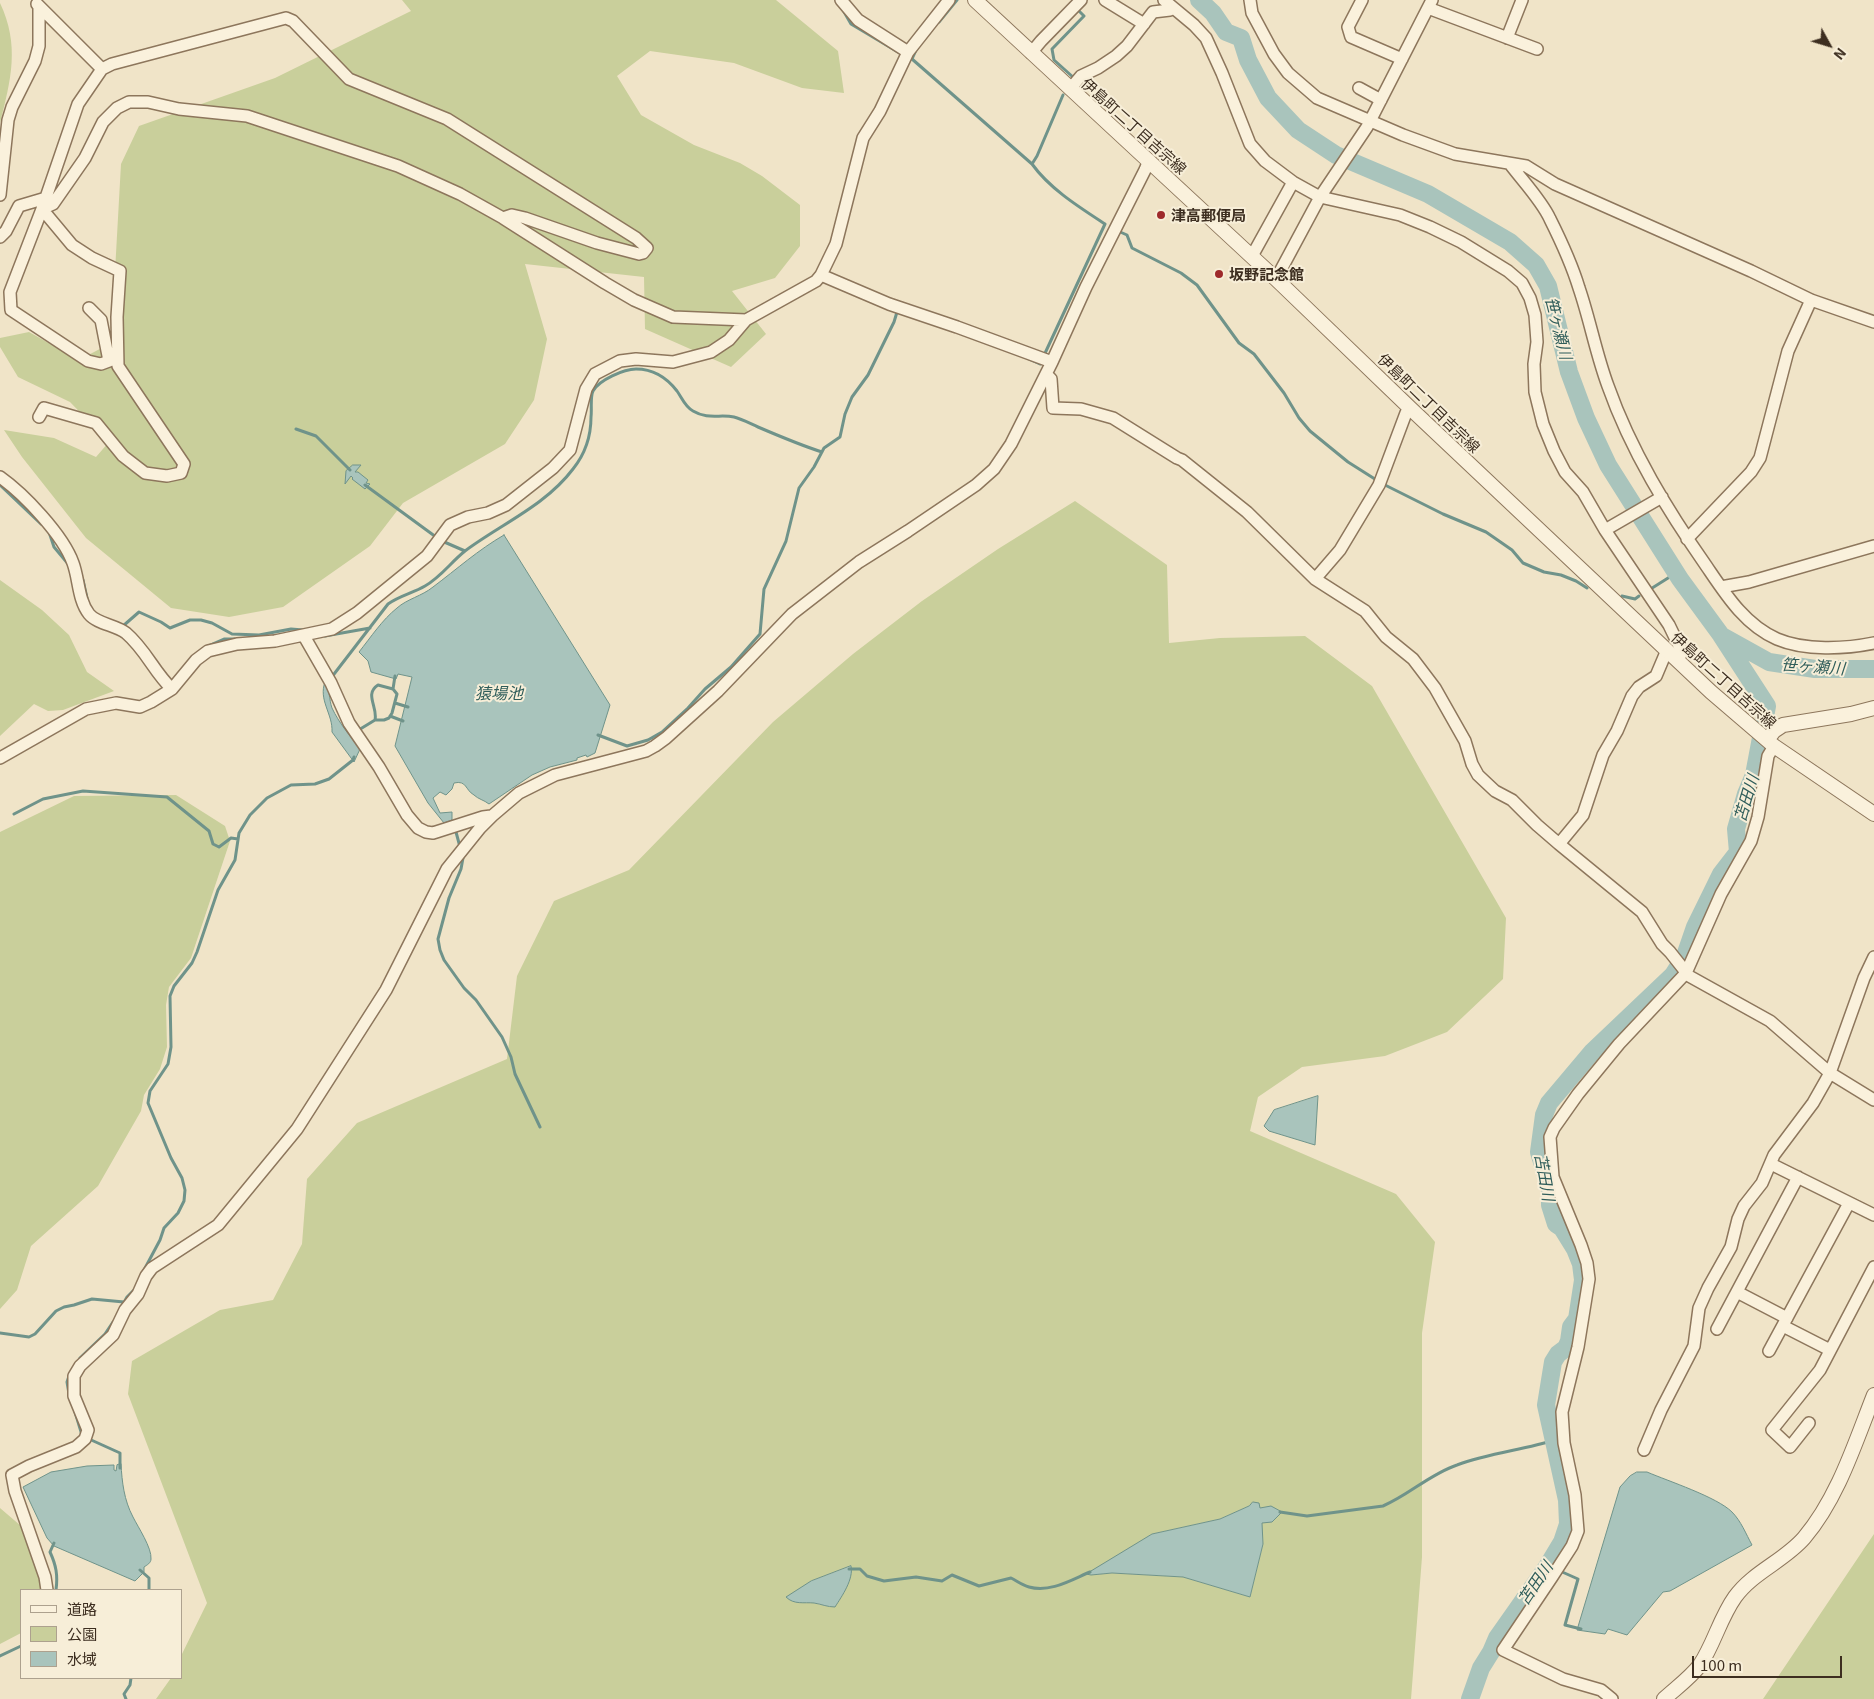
<!DOCTYPE html>
<html>
<head>
<meta charset="utf-8">
<style>
  body { margin:0 }
  #map { position:relative; width:1874px; height:1699px; overflow:hidden; background:#f0e4c8; font-family:Georgia,"Noto Sans JP",serif }
  canvas { display:block }
  .legend { position:absolute; left:20px; top:1589px; width:162px; height:90px; box-sizing:border-box; background:#f7eed8; border:1px solid #ada18e; margin:0; padding:6px 9px; list-style:none; font-size:15px; color:#3d2e20 }
  .legend li { display:flex; align-items:center; gap:10px; height:25px }
  .legend b { width:25px; border:1px solid #ada18e }
  .north { position:absolute; left:1804px; top:20px; width:50px; height:50px; -webkit-text-stroke:4px #f7eed8; paint-order:stroke; rotate:129deg; font-size:14px; font-weight:700; line-height:20px; text-align:center; color:#3d2e20 }
  .north::after { content:''; display:block; margin:auto; width:18px; height:22px; background:#3d2e20; clip-path:polygon(50% 0,100% 100%,50% 72%,0 100%) }
  .scale { position:absolute; left:1692px; top:1656px; width:150px; height:22px; box-sizing:border-box; border:2px solid #3d2e20; border-top:0; padding-left:6px; font-size:15px; line-height:18px; white-space:nowrap; color:#3d2e20; -webkit-text-stroke:4px #f7eed8; paint-order:stroke }
</style>
</head>
<body>
<div id="map">
<canvas width="1874" height="1699"></canvas>
<ul class="legend">
<li><b style="height:6px;background:#faf1dc"></b>道路</li>
<li><b style="height:14px;background:#c9cf9b"></b>公園</li>
<li><b style="height:14px;background:#a9c4bc"></b>水域</li>
</ul>
<div class="north">N</div>
<div class="scale">100 m</div>
</div>
<script>
const ctx = document.querySelector('canvas').getContext('2d');
ctx.lineJoin = 'round';
function paint(path, color) { ctx.fillStyle = color; ctx.fill(path, 'evenodd'); }
function strokePath(path, color, width, dash) { ctx.strokeStyle = color; ctx.lineWidth = width; ctx.lineCap = dash ? 'butt' : 'round'; ctx.setLineDash(dash || []); ctx.stroke(path); }
function label(font, color, halo, rows, align = 'center') {
  ctx.font = font + ' Georgia,"Noto Sans JP",serif'; ctx.lineWidth = 4; ctx.setLineDash([]); ctx.textBaseline = 'middle'; ctx.strokeStyle = halo; ctx.fillStyle = color; for (const [text, x, y, turn = 0] of rows) {
    ctx.save(); ctx.translate(x, y); ctx.rotate((+turn || 0) * Math.PI / 180); ctx.textAlign = isNaN(turn) ? turn : align; if (halo) ctx.strokeText(text, 0, 0); ctx.fillText(text, 0, 0); ctx.restore();
  }
}
const green = new Path2D(`
  M402,0H776L838,51L844,93L802,88L734,63L650,51L617,76L641,115L694,145L740,163L762,176L800,205V246L775,278L732,291L766,334L731,367L645,329L644,277L525,264L547,339L534,400L505,444L403,503L370,546L283,607L229,617L171,608L86,538L22,457L4,430L54,438L96,457L109,442L70,402L18,377L0,347V338L29,332L79,360L111,343L121,164L139,126L275,78L411,11Z
  M0,3C20,45 11,80 0,123Z
  M1075,501L1167,565L1169,643L1220,638L1305,636L1372,686L1506,918L1503,979L1447,1032L1385,1056L1302,1067L1258,1097L1250,1131L1396,1194L1435,1242L1422,1333V1557L1411,1699H156L171,1678H181V1656L207,1603L128,1394L132,1361L220,1310L273,1300L302,1244L307,1179L357,1123L507,1059L517,976L554,901L629,870L773,722L853,654L922,601L998,549ZM1253,1502L1259,1508L1263,1544L1250,1597L1183,1577L1112,1573L1091,1575L1152,1534L1220,1519L1249,1506ZM851,1566L831,1607L814,1603L811,1581Z
  M0,580L42,610L69,635L87,672L114,691L63,710L48,711L34,704L0,736Z
  M176,795L225,826L230,841L191,958L169,987L166,1005L167,1047L160,1069L144,1095L141,1111L98,1186L31,1246L17,1290L0,1309V832L74,796Z
  M0,1508L21,1526L40,1580L41,1590H21V1633L0,1644Z
  M1874,1534V1699H1763Z`);
const water = new Path2D(`
  M353,465H361L355,472H358L368,480L366,483L370,484L365,489L352,479L353,478L351,476L345,484L346,471Z
  M504,535L610,705L595,753L587,757L586,755L577,758V760L550,767L532,775L489,804C484,800 478,799 474,795C465,790 467,780 454,783L452,789L446,795L440,792L433,798L440,813L452,812V820L444,823L428,803L395,746L412,677L398,674L396,679L371,672L368,661L359,652C371,637 382,620 397,608C407,599 422,596 433,587C457,569 478,550 504,535Z
  M325,682C330,688 329,700 332,708C339,723 350,736 360,749L354,762L332,732C333,714 318,700 325,682Z
  M1318,1096L1315,1145L1269,1131L1264,1126L1274,1110Z
  M121,1464C122,1482 124,1500 133,1517C138,1527 152,1548 151,1559C151,1563 147,1565 144,1567V1572L135,1581L54,1546L47,1538L23,1487L51,1472L87,1466L114,1465V1470L116,1471L117,1465Z
  M1637,1472H1647C1668,1481 1717,1497 1732,1512C1741,1521 1746,1534 1752,1545L1670,1591L1663,1592L1627,1635L1608,1629L1605,1634L1577,1630L1620,1487L1630,1476Z
  M1253,1502L1259,1503L1260,1508L1271,1506L1282,1512L1272,1522L1262,1523L1263,1544L1250,1597L1183,1577L1112,1573L1091,1575L1086,1574L1152,1534L1220,1519L1249,1506Z
  M851,1566C854,1579 842,1596 835,1607C827,1607 821,1604 814,1603C804,1602 794,1605 786,1597L811,1581Z`);
const stream = new Path2D(`
  M843,10L851,24L898,52
  M939,22L957,0
  M917,48L912,59L1032,164
  M1072,80L1074,78L1054,60L1052,49L1084,16L1076,8
  M1118,231L1127,235L1132,248L1181,273L1197,285L1239,343L1254,354L1284,393L1299,418L1310,431L1348,462L1378,481
  M1029,359L1040,364L1105,224C1079,207 1050,189 1032,164L1037,156L1063,95
  M296,429L316,436L350,470
  M1383,484L1443,514L1486,532L1512,550L1523,563L1544,572L1561,575L1576,581L1587,588
  M0,485L41,524
  M365,485L436,537
  M49,532L54,547L69,565
  M442,541L465,551
  M83,580L87,598
  M1649,590L1676,573
  M1622,596L1635,599L1639,596
  M123,626L139,612L161,622L170,628L190,620H201L212,623L232,634L259,635L291,629L303,630
  M325,636L370,628
  M208,646L224,639H235
  M331,678L388,604C399,596 413,593 425,586C441,577 451,562 465,551C501,524 545,506 573,469C585,454 591,436 591,417C592,409 590,397 593,391C599,380 624,369 636,369C653,369 667,378 677,391C682,398 685,407 693,411C708,420 720,414 734,417C742,419 751,424 758,427C779,436 800,445 822,452
  M395,703L408,707
  M390,716L403,721
  M375,720C378,707 364,694 378,685L393,689
  M357,731L375,720H384L389,718L392,713L397,694L393,689L395,676
  M598,735L627,746L648,740L662,732L688,708L705,689L731,667L760,634L764,589L786,541L799,488L814,467L824,448L840,437L845,414L852,397L868,375L894,322L897,312L901,313
  M14,814L43,799L83,791L167,797L209,831L213,844L219,847L231,838L238,839
  M456,832L460,847
  M463,858L461,869L449,898L438,939L440,950L444,960L464,988L476,1000L502,1037L511,1057L515,1074L540,1127
  M144,1270L160,1240L164,1228L178,1213L184,1201L185,1190L182,1178L171,1158L148,1103L150,1091L168,1064L171,1047L170,996L174,986L192,963L197,952L218,890L235,860L239,833L250,815L267,798L291,785L315,784L329,779L353,760L354,757
  M122,1306L127,1297L135,1289
  M0,1333L29,1337L35,1334L56,1311L64,1307L74,1305L92,1299L124,1302
  M80,1358L105,1334L113,1322
  M69,1376L67,1382L69,1394
  M75,1412L82,1435
  M89,1439L120,1453V1468
  M1280,1512L1307,1516L1383,1506C1409,1495 1430,1474 1457,1465C1489,1453 1523,1450 1555,1440
  M54,1543L50,1552C56,1565 58,1575 56,1590
  M1548,1565L1554,1568
  M849,1569H860L867,1576L884,1581L916,1577L942,1581L952,1575L979,1586L1011,1578C1017,1581 1022,1585 1029,1587C1050,1593 1071,1580 1090,1572
  M140,1570L149,1578V1590
  M1560,1571L1578,1579L1565,1625L1581,1629
  M0,1656L21,1646
  M126,1699L124,1694L130,1685L131,1678`);
const river = new Path2D(`
  M1199,0L1213,13L1226,32L1241,38L1248,60L1268,98L1298,130L1336,155L1428,194L1510,242L1536,265L1548,286L1569,372L1586,418L1608,465L1680,579L1721,635L1767,706L1754,775L1746,794L1736,829L1738,852L1721,874L1695,927L1685,956L1673,975L1592,1052L1549,1103L1544,1115L1539,1152L1550,1188V1205L1556,1224L1562,1228L1575,1249L1581,1264L1583,1280L1577,1319L1571,1327L1569,1341L1566,1348L1558,1354L1553,1362L1546,1405L1567,1500L1568,1524L1562,1542L1547,1567L1497,1638L1491,1652L1481,1668L1470,1699
  M1724,637L1769,662L1815,669H1874`);
const minor = new Path2D(`
  M841,0L858,20L908,52
  M1105,0L1144,24
  M1164,0L1194,25L1206,38L1222,73L1250,144L1265,161L1293,182L1320,197L1400,215L1430,227L1461,242L1508,271L1522,283L1530,298L1535,315L1537,342L1534,364L1535,392L1543,424L1554,451L1565,472L1583,492L1605,530L1669,625L1682,652L1678,661
  M1250,0L1252,13L1274,54L1288,73L1317,98L1403,135L1455,154L1526,166L1555,184L1751,271L1811,300L1874,322
  M1362,0L1348,27L1351,37L1402,59
  M37,4L102,69
  M1428,8L1537,49
  M1507,38L1522,0
  M1031,53L1041,41L1081,0
  M1359,88L1381,100
  M1070,89L1081,76L1098,68L1116,56L1127,46L1153,12L1170,10L1172,7
  M1510,164C1522,180 1542,201 1550,219C1561,241 1572,265 1579,288C1590,320 1596,354 1608,386C1631,451 1668,511 1707,567C1726,595 1745,625 1777,639C1805,651 1845,649 1874,643
  M0,195L8,120L12,107L35,61L39,46V7
  M42,209L53,204L85,158L103,122L117,108L129,102H148L179,109L247,116L398,166L460,194L503,218L605,283L634,300L673,317L746,320
  M0,237L6,231L19,206L46,198
  M1252,256L1293,182
  M821,275L889,304L957,327L1052,362
  M1276,279L1320,197L1367,127L1432,0
  M89,308L101,320L109,361L101,364L88,361L11,310L10,292L42,209L78,104L102,69L112,64L286,18L293,21L349,79L447,119L636,238L647,248L643,253L639,254L597,243L525,218L512,215L503,218
  M1046,374L1051,379L1053,408L1081,409L1113,418L1177,458L1182,460L1247,512L1315,579L1365,611L1386,637L1413,659L1435,688L1465,741L1472,764L1478,775L1495,791L1512,800L1537,825L1559,844L1642,912L1662,944L1670,952L1689,976L1770,1021L1830,1073L1874,1100
  M39,417L44,408L96,423L123,456L145,473L167,476L181,473L184,464L118,366L117,317L120,271L92,258L72,245L42,209
  M0,477C24,494 63,535 73,563C79,579 78,600 89,614C97,624 116,625 126,633C146,650 154,672 172,689
  M1605,530L1662,497
  M1687,539L1751,472L1760,458L1788,351L1811,300
  M1315,579L1340,550L1379,485L1406,413L1410,408
  M1721,587L1749,582L1874,546
  M304,636L331,683L349,723L379,767L407,815L418,828L426,832L433,833L483,817L491,816
  M0,758L86,709L116,703L140,707L151,702L172,689L196,660L208,651L237,644L275,641L332,629L357,613L427,556L450,525L468,517L488,513L506,505L553,468L570,450L586,389L595,374L620,361L636,359L673,362L711,352L729,340L746,320L816,281L821,275L836,244L863,138L880,111L908,52L949,0
  M1559,844L1583,815L1603,755L1617,731L1632,696L1639,687L1656,676L1667,650
  M1771,1164L1874,1215
  M1737,1292L1787,1318
  M1783,1326L1830,1350
  M1717,1329L1798,1177
  M1769,1351L1849,1203
  M1809,1423L1790,1447L1772,1430L1820,1370L1874,1267
  M1644,1450L1661,1410L1694,1346L1699,1308L1708,1288L1731,1247L1738,1219L1744,1206L1762,1183L1774,1155L1813,1103L1830,1073L1864,978L1874,957
  M47,1590L45,1577L15,1491L12,1475L29,1466L76,1447L85,1439L88,1430L74,1396V1376L80,1366L113,1335L125,1310L138,1294L146,1276L152,1268L218,1225L297,1129L386,990L447,869L480,828L492,816L519,793L555,775L646,751L655,746L666,738L718,691L792,614L859,562L908,531L976,485L994,469L1011,444L1052,362L1086,287L1145,170L1149,160
  M1612,1699L1601,1690L1563,1679L1503,1650L1552,1577L1572,1546L1578,1531L1575,1495L1564,1443L1562,1412L1578,1347L1589,1279L1587,1263L1581,1245L1553,1177L1550,1137L1554,1128L1578,1094L1619,1044L1686,973L1721,894L1751,841L1758,817L1768,756L1774,746`);
const tertiary = new Path2D(`
  M975,0L1276,279L1410,408L1711,692L1774,746L1874,814
  M1767,740L1774,731L1783,725L1851,714L1874,708
  M1664,1699C1676,1688 1690,1678 1700,1665C1714,1644 1720,1618 1735,1597C1753,1572 1784,1561 1804,1538C1838,1498 1855,1443 1874,1395`);
const markers = [
  [1161,215,5,"#9e2a2b"],
  [1219,274,5,"#9e2a2b"]
];
const streetNames = [
  ["伊島町二丁目吉宗線",1134,126,42],
  ["伊島町二丁目吉宗線",1429,403,44],
  ["伊島町二丁目吉宗線",1724,680,42]
];
const poiNames = [
  ["津高郵便局",1171,215],
  ["坂野記念館",1229,274]
];
const waterNames = [
  ["笹ヶ瀬川",1559,328,76],
  ["笹ヶ瀬川",1813,666,4],
  ["猿場池",499,693],
  ["苫田川",1746,798,-73],
  ["苫田川",1545,1177,80],
  ["苫田川",1535,1583,-56]
];
paint(green, '#c9cf9b');
paint(water, '#a9c4bc');
strokePath(water, '#6f938a', 1);
strokePath(stream, '#6f938a', 3);
strokePath(river, '#a9c4bc', 18);
strokePath(minor, '#8d765c', 14);
strokePath(tertiary, '#8d765c', 16);
strokePath(minor, '#faf1dc', 11);
strokePath(tertiary, '#faf1dc', 14);
for (const [x, y, r, color] of markers) { const dot = new Path2D(); dot.arc(x, y, r, 0, 2 * Math.PI); ctx.fillStyle = color; ctx.fill(dot); strokePath(dot, '#f7eed8', 2); }
label('15px', '#3d2e20', '#f7eed8', streetNames);
label('bold 15px', '#3d2e20', '#f7eed8', poiNames, 'left');
label('italic 16px', '#2f5d5a', '#f7eed8', waterNames);
</script>
</body>
</html>
